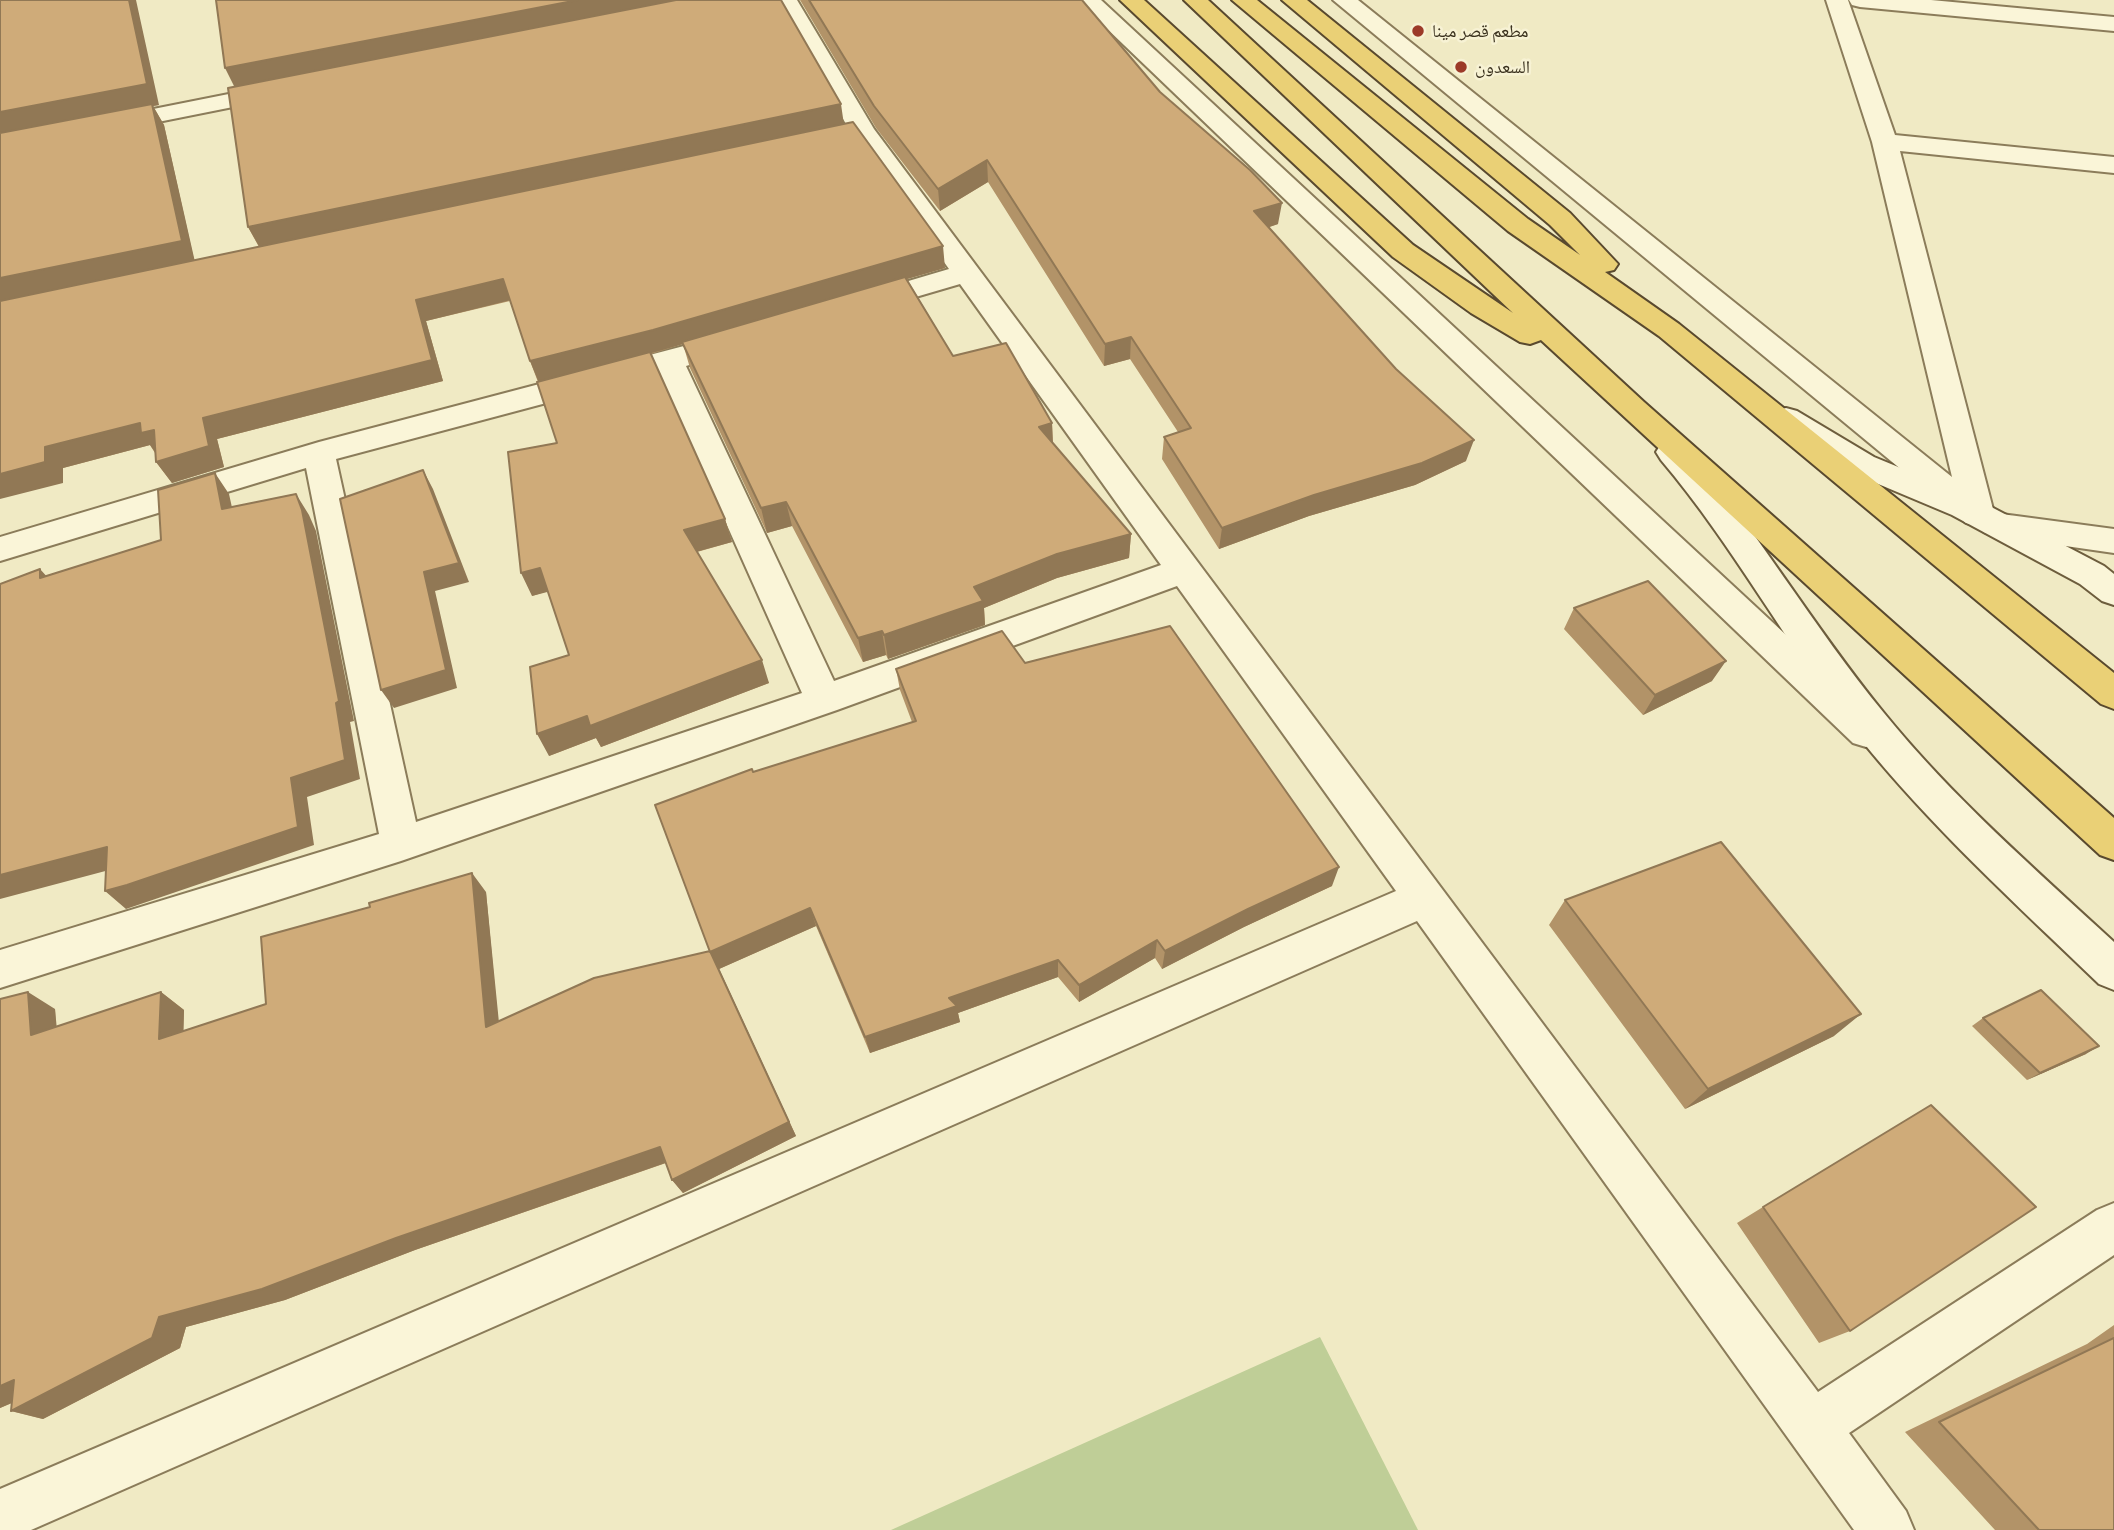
<!DOCTYPE html>
<html>
<head>
<meta charset="utf-8">
<style>
  body { margin:0 }
  canvas { display:block; background:#f0eac4 }
</style>
</head>
<body>
<canvas width="2114" height="1530"></canvas>
<script>
const ctx = document.querySelector('canvas').getContext('2d');
ctx.lineJoin = 'round';
function paint(path, color) { ctx.fillStyle = color; ctx.fill(path, 'evenodd'); }
function strokePath(path, color, width, dash) { ctx.strokeStyle = color; ctx.lineWidth = width; ctx.lineCap = dash ? 'butt' : 'round'; ctx.setLineDash(dash || []); ctx.stroke(path); }
function label(font, color, halo, rows, align = 'center') {
  ctx.font = font + ' "Crimson Pro","Noto Naskh Arabic",serif'; ctx.lineWidth = 5; ctx.setLineDash([]); ctx.textBaseline = 'middle'; ctx.strokeStyle = halo; ctx.fillStyle = color; for (const [text, x, y, turn = 0] of rows) {
    ctx.save(); ctx.translate(x, y); ctx.rotate((+turn || 0) * Math.PI / 180); ctx.textAlign = isNaN(turn) ? turn : align; if (halo) ctx.strokeText(text, 0, 0); ctx.fillText(text, 0, 0); ctx.restore();
  }
}
const green = new Path2D(`
  M1320,1337L1418,1530H891Z`);
const minor = new Path2D(`
  M775,0H797L874,129L1818,1392L2097,1210L2114,1203V1255L1849,1433L1906,1511L1914,1530H1854L1417,921L31,1530H0V1489L1396,891L1177,586L837,710L401,861L0,988V950L379,834L306,468L0,561V537L319,442L737,332L747,334L752,341L747,348L686,366L834,681L1161,565L960,284L861,313L851,310L847,304L851,298L949,269L850,131ZM659,373L802,693L416,822L336,459Z
  M1077,0H1101L1879,721L1885,732L1879,743L1866,747L1853,743Z
  M1333,0H1358L1952,477L1872,142L1826,0H1848L1895,135L2114,157V173L1900,151L1994,513L2114,529V553L1996,536L1984,532L1980,526L1966,523Z
  M1849,0H1931L2114,17V31L1860,7L1852,5Z
  M279,84L288,86L291,91L288,96L108,132L99,130L96,125L99,120L108,118Z`);
const secondary = new Path2D(`
  M1786,408L1797,411L1874,457L1976,499L2104,566L2114,574V605L2102,601L2080,584L1952,515L1852,473L1775,425L1770,418L1775,411Z
  M1672,441L1683,444C1757,529 1813,627 1884,713C1952,797 2035,869 2114,942V990L2099,984C2016,904 1930,826 1858,736C1787,647 1734,546 1661,460L1656,452L1661,444Z`);
const trunk = new Path2D(`
  M1120,0H1144L1413,245L1513,313L1184,0H1208L1644,402L2114,818V860L2100,855L1541,340L1530,344L1520,342L1471,313L1393,257Z
  M1232,0H1257L1528,219L1580,255L1550,225L1282,0H1307L1570,213L1618,264L1614,270L1605,272L1679,324L2114,673V709L2101,704L1659,336L1508,231Z`);
const wall = new Path2D(`
  M0,0L159,105L153,106L164,125L194,260L259,247L248,227L235,87L844,124L945,268L907,279L953,356L1052,423L1053,443L1131,534L1129,558L1057,578L984,608L985,625L888,659L886,655L863,662L792,526L767,533L690,368L683,344L651,354L725,519L732,542L697,552L769,683L601,747L596,738L549,756L569,655L548,591L532,596L557,443L538,382L530,361L510,301L426,321L443,381L217,439L224,467L172,483L156,462L155,453L150,445L63,468V483Z
  M800,0H1082L1160,92L1278,224L1269,227L1466,461L1415,485L1309,516L1219,549L1162,459L1164,437L1178,432L1130,359L1104,366L988,182L940,211L876,128Z
  M1574,608L1712,681L1643,715L1564,629Z
  M1025,663L1332,886L1244,927L1162,969L1155,958L1079,1002L1058,977L958,1013L960,1022L870,1053L816,926L719,969L796,1136L683,1193L672,1180L666,1163L415,1250L285,1300L186,1327L180,1348L43,1419L11,1411L12,1403L0,1408V999L55,1009L56,1027L161,992L184,1010L183,1031L266,1004L486,892L498,1021L710,951L753,772L912,722L900,690L896,669Z
  M1565,900L1834,1036L1685,1109L1549,925Z
  M1983,1018L2086,1054L2027,1080L1972,1026Z
  M1763,1207L1850,1331L1819,1343L1737,1223Z
  M2114,1325V1530H1995L1905,1432L2087,1344Z`);
const shadedWall = new Path2D(`
  M129,0H136L159,105L153,106L164,125L195,262L0,303V112Z
  M578,0H689L236,90L225,68Z
  M841,104L844,125L260,248L248,227Z
  M987,160L988,182L940,211L938,189Z
  M1282,203L1278,224L1252,233L1254,211Z
  M943,246L945,268L659,351L539,383L530,361Z
  M503,279L511,300L426,321L443,381L217,439L224,467L172,483L156,462L203,418L416,300Z
  M1131,337L1130,359L1104,366L1105,344Z
  M140,423L154,430L157,455L150,445L63,468V483L0,499V474L45,447Z
  M1052,423L1053,448L1039,427Z
  M1474,440L1466,461L1415,485L1309,516L1219,549L1222,528L1314,495Z
  M423,470L433,489L469,582L435,591L457,688L394,708L381,690L424,572Z
  M215,473L229,494L237,530L222,509Z
  M296,494L309,515L316,531L354,721L350,722L360,779L307,797L314,845L126,909L105,891L291,778Z
  M786,502L792,526L767,533L761,508Z
  M725,519L732,542L692,553L684,530Z
  M1131,534L1129,558L1057,578L984,608L985,625L888,659L884,635L974,587L1057,554Z
  M540,568L551,591L532,596L521,573Z
  M40,569L59,590L40,578Z
  M882,631L886,655L863,662L858,638Z
  M762,660L769,683L601,747L596,738L549,756L537,734L587,716Z
  M1726,661L1712,681L1643,715L1655,695Z
  M107,847L128,865L0,899V875Z
  M1339,867L1332,886L1244,927L1162,969L1165,951L1248,909Z
  M472,873L486,892L501,1043L486,1027Z
  M810,908L816,926L719,969L796,1136L683,1193L672,1180L710,952Z
  M1157,940L1155,958L1079,1002V985Z
  M1058,960V977L958,1013L960,1022L870,1053L865,1037L949,998Z
  M28,992L55,1009L59,1052L31,1035Z
  M161,992L184,1010L183,1055L159,1039Z
  M1861,1014L1834,1036L1685,1109L1708,1089Z
  M2099,1046L2086,1054L2027,1080L2040,1073Z
  M660,1147L671,1161L415,1250L285,1300L186,1327L180,1348L43,1419L11,1411L159,1317L396,1238Z
  M14,1380L46,1388L0,1408V1386Z`);
const building = new Path2D(`
  M0,0H129L147,84L0,112Z
  M216,0H578L225,68Z
  M676,0H781L841,104L248,227L228,88Z
  M809,0H1082L1160,92L1250,170L1282,203L1254,211L1396,369L1474,440L1422,463L1314,495L1222,528L1164,437L1191,428L1131,337L1105,344L987,160L938,189L874,106Z
  M152,104L182,241L0,278V133Z
  M853,122L943,246L653,330L530,361L503,279L416,300L432,360L203,418L209,446L156,462L154,430L141,433L140,423L45,447V462L0,474V301Z
  M905,277L953,356L1006,343L1052,423L1039,427L1131,534L1057,554L974,587L983,601L884,635L882,631L858,638L786,502L761,508L682,342Z
  M650,352L725,519L684,530L762,660L590,726L587,716L537,734L530,667L569,655L540,568L521,573L508,452L557,443L537,382Z
  M423,470L459,563L424,572L446,670L381,690L340,499Z
  M215,473L222,509L296,494L302,510L339,701L336,703L345,760L291,778L298,827L127,885L105,891L107,847L0,875V584L40,569V578L161,540L158,490Z
  M1648,581L1726,661L1655,695L1574,608Z
  M1170,626L1339,867L1248,909L1165,951L1157,940L1079,985L1058,960L949,998L957,1006L865,1037L810,908L710,952L655,805L752,769L753,772L916,721L896,669L1002,631L1025,663Z
  M1721,842L1861,1014L1708,1089L1565,900Z
  M472,873L486,1027L594,978L710,951L789,1122L672,1180L660,1147L396,1238L262,1289L159,1317L152,1338L11,1411L14,1380L0,1386V999L28,992L31,1035L161,992L159,1039L266,1004L261,937L370,907L369,903Z
  M2041,990L2099,1046L2040,1073L1983,1018Z
  M1931,1105L2036,1207L1850,1331L1763,1207Z
  M2114,1338V1530H2039L1939,1422Z`);
const markers = [
  [1418,31,7,"#9c3a28"],
  [1461,67,7,"#9c3a28"]
];
const farPoinames = [
  ["مطعم قصر مينا",1432,31],
  ["السعدون",1475,67]
];
paint(green, '#bfce97');
strokePath(minor, '#8b7c5a', 4);
strokePath(secondary, '#6d5d3d', 4);
strokePath(trunk, '#59492e', 4);
paint(minor, '#faf5d8');
paint(secondary, '#faf5d8');
paint(trunk, '#ead076');
paint(wall, '#b29368');
paint(shadedWall, '#917855');
paint(building, '#cfab79');
strokePath(building, '#917855', 2);
for (const [x, y, r, color] of markers) { const dot = new Path2D(); dot.arc(x, y, r, 0, 2 * Math.PI); ctx.fillStyle = color; ctx.fill(dot); strokePath(dot, '#f7f2d4', 2.5); }
label('18px', '#3a311e', '#f7f2d4', farPoinames, 'left');
</script>
</body>
</html>
